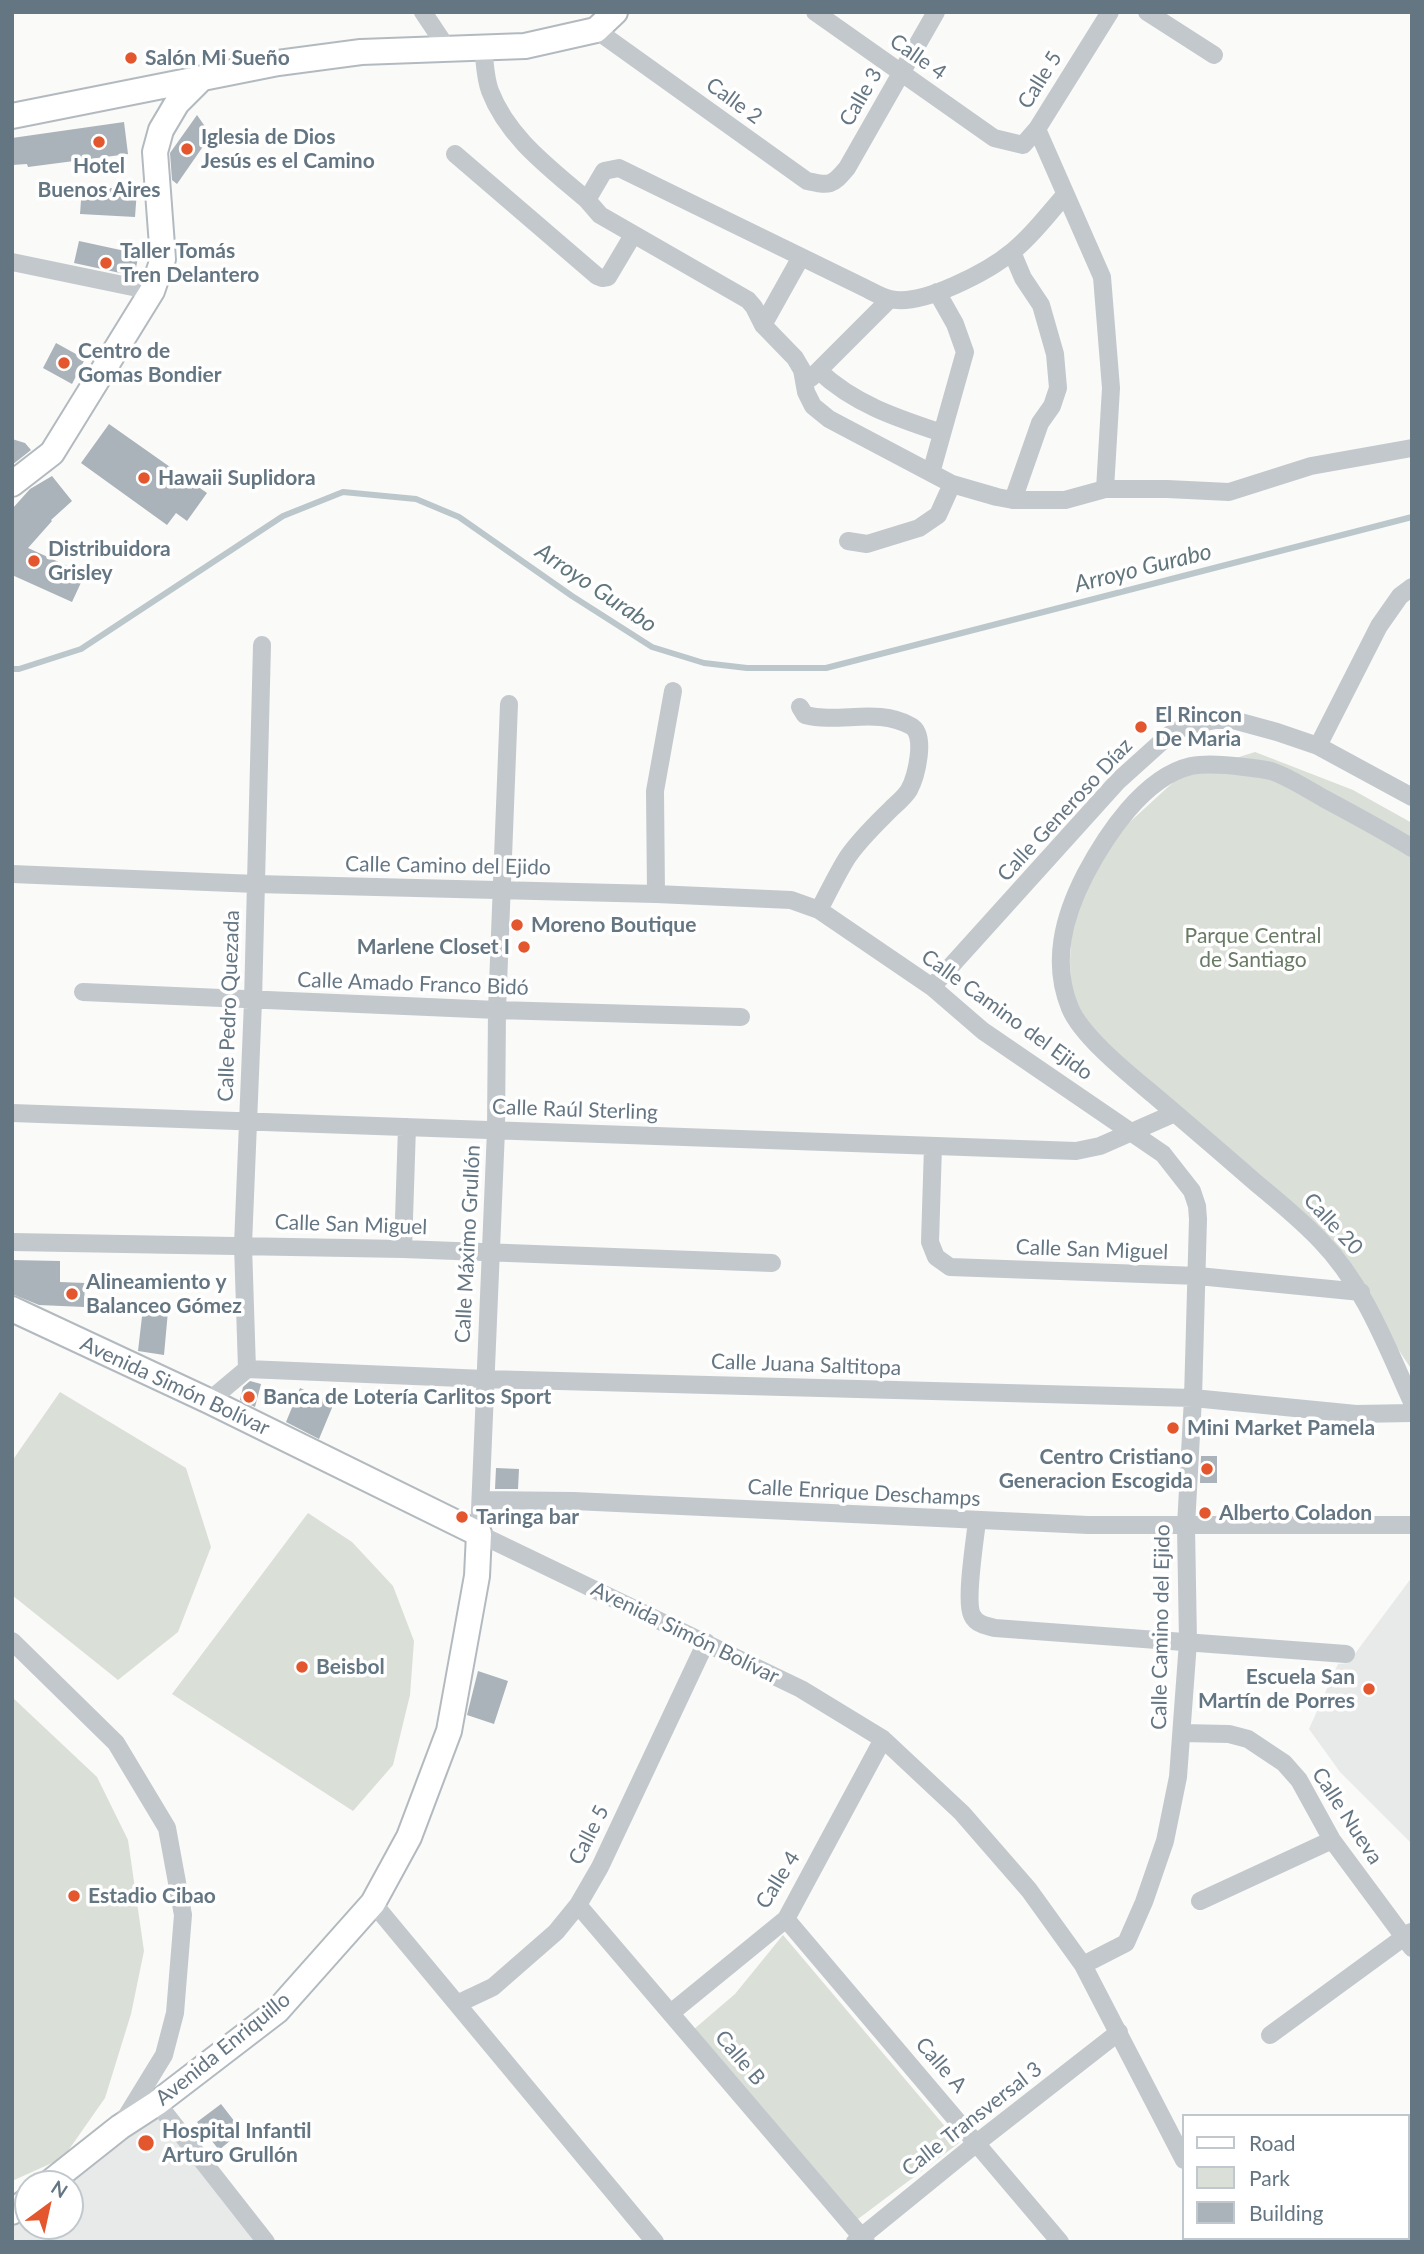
<!DOCTYPE html>
<html>
<head>
<meta charset="utf-8">
<style>
  body { margin:0 }
  #map { position:relative; width:1424px; height:2254px; overflow:hidden; background:#fafaf8; font-family:Lato,sans-serif }
  canvas { display:block }
  .frame { position:absolute; inset:0; border:14px solid #657683; pointer-events:none }
  .legend { position:absolute; left:1182px; top:2114px; width:228px; height:126px; box-sizing:border-box; background:#fff; border:2px solid #c1c8cd; margin:0; padding:9px 12px; list-style:none; font-size:21px; color:#657683 }
  .legend li { display:flex; align-items:center; gap:14px; height:35px }
  .legend b { width:35px; border:2px solid #c1c8cd }
  .north { position:absolute; left:14px; top:2170px; width:70px; height:70px; box-sizing:border-box; background:#fff; border:2px solid #c1c8cd; border-radius:50%; rotate:33deg; font-size:19px; font-weight:700; line-height:28px; text-align:center; color:#657683 }
  .north::after { content:''; display:block; margin:auto; width:24px; height:32px; background:#e4572e; clip-path:polygon(50% 0,100% 100%,50% 72%,0 100%) }
</style>
</head>
<body>
<div id="map">
<canvas width="1424" height="2254"></canvas>
<div class="frame"></div>
<ul class="legend">
<li><b style="height:9px;background:#fff"></b>Road</li>
<li><b style="height:19px;background:#dadfd7"></b>Park</li>
<li><b style="height:19px;background:#aab3b9"></b>Building</li>
</ul>
<div class="north">N</div>
</div>
<script>
const ctx = document.querySelector('canvas').getContext('2d');
ctx.lineJoin = 'round';
function paint(path, color) { ctx.fillStyle = color; ctx.fill(path, 'evenodd'); }
function strokePath(path, color, width, dash) { ctx.strokeStyle = color; ctx.lineWidth = width; ctx.lineCap = dash ? 'butt' : 'round'; ctx.setLineDash(dash || []); ctx.stroke(path); }
function label(font, color, halo, rows, align = 'center') {
  ctx.font = font + ' Lato,sans-serif'; ctx.lineWidth = 7; ctx.setLineDash([]); ctx.textBaseline = 'middle'; ctx.strokeStyle = halo; ctx.fillStyle = color; for (const [text, x, y, turn = 0] of rows) {
    ctx.save(); ctx.translate(x, y); ctx.rotate((+turn || 0) * Math.PI / 180); ctx.textAlign = isNaN(turn) ? turn : align; if (halo) ctx.strokeText(text, 0, 0); ctx.fillText(text, 0, 0); ctx.restore();
  }
}
const built = new Path2D(`
  M1412,1577V1844L1340,1772L1309,1729L1338,1664L1348,1663Z
  M157,2103L266,2242H12V2213L28,2201V2226H70V2184H50Z`);
const green = new Path2D(`
  M1255,752L1353,790L1412,823V1370L1340,1262L1071,1011L1070,960L1073,899L1098,851L1191,766L1214,765Z
  M60,1392L186,1468L211,1547L178,1632L118,1680L12,1595V1461Z
  M308,1513L352,1542L393,1586L414,1641L410,1695L393,1765L353,1811L172,1694Z
  M12,1697L97,1777L128,1840L144,1951L131,2014L105,2098L63,2158L12,2181Z
  M783,1935L959,2143L854,2222L693,2030L735,1994Z`);
const stream = new Path2D(`
  M12,669H19L81,649L283,516L343,492L416,499L459,517L572,596L652,647L704,663L747,668H826L1412,517`);
const building = new Path2D(`
  M197,115L211,135L177,184L172,180L170,153Z
  M124,122L128,154L28,167L27,164L12,165V138Z
  M82,186L137,190L135,217L80,214Z
  M79,241L139,254L134,276L74,263Z
  M56,343L85,359L72,384L43,368Z
  M109,424L207,493L187,521L176,513L167,525L81,463Z
  M12,439L25,443L31,450L12,465Z
  M52,476L72,501L51,520L52,521L28,548L85,574L72,602L12,575V509L30,489Z
  M12,1260L60,1261V1282L85,1283L84,1307L39,1305L12,1294Z
  M143,1308L168,1311L164,1355L138,1351Z
  M250,1381L261,1384L255,1407L240,1400L243,1387Z
  M300,1388L334,1403L319,1439L286,1422Z
  M1201,1456H1217V1483H1200Z
  M496,1468L519,1469L518,1489H495Z
  M478,1671L508,1681L494,1724L467,1715Z
  M221,2104L242,2131L219,2150L197,2122Z`);
const street = new Path2D(`
  M423,12L447,48
  M815,12L994,138L1023,145L1037,129L1110,12
  M1147,12L1214,55
  M596,30L807,181C830,186 832,186 847,168L936,12
  M483,48C485,62 485,78 490,91C508,138 550,168 587,200
  M1037,129L1102,277L1111,388L1105,489
  M455,154L597,276L602,278L608,277L633,235
  M1065,195C1048,214 1033,235 1013,251C989,271 922,307 890,299C881,297 873,292 865,288L619,168L604,171L587,200L600,215L748,300L754,307L763,325L795,358L802,370L806,392L813,406L829,419L952,484L997,497L1013,500H1065L1105,489H1167L1229,492L1311,466L1412,448
  M1012,252L1023,278L1041,305L1055,354L1058,388L1052,406L1040,423L1013,500
  M12,262L152,291
  M763,325L801,257
  M819,371C854,404 897,418 942,433
  M811,378L890,299
  M931,473L965,352L955,324L937,292
  M848,541L867,544L919,528L938,515L952,484
  M509,704L497,1010L496,1130L479,1534L801,1689L883,1739L962,1813L1029,1890L1083,1965L1184,2160
  M800,707L805,715C840,724 877,707 911,726C927,735 916,777 909,790C904,798 896,804 890,810C875,825 859,840 847,858C837,874 828,893 819,910
  M1318,746L1379,626L1400,596L1412,587
  M1412,848C1383,830 1353,814 1323,798C1307,789 1289,777 1271,771C1263,769 1253,768 1244,767C1228,765 1207,763 1191,766C1144,777 1106,835 1085,875C1064,916 1051,962 1070,1008C1082,1037 1130,1075 1155,1096C1189,1125 1223,1154 1256,1183C1278,1201 1300,1219 1320,1240C1364,1285 1386,1345 1412,1402
  M12,874L256,884L656,894L791,900L819,910L932,987L983,1031L1163,1154L1192,1191L1197,1206L1198,1219L1193,1398L1186,1526L1188,1642L1178,1777L1165,1841L1144,1902L1126,1943L1083,1965
  M656,894L655,791L673,691
  M932,987L1118,781L1169,735L1184,727L1215,720H1233L1277,732L1318,746L1412,797
  M83,992L497,1010L741,1017
  M12,1113L1076,1151L1100,1146L1175,1113
  M933,1146L930,1242L936,1257L950,1267L1198,1276L1361,1292
  M12,1242L403,1249L772,1263
  M403,1249L407,1127
  M247,1369L243,1245L253,1001L262,645
  M209,1401L247,1369L485,1379L1193,1398L1356,1414L1412,1413
  M481,1500L574,1501L1088,1525H1412
  M977,1521C975,1540 965,1601 972,1615C976,1624 986,1626 995,1628L1346,1654
  M12,1641L116,1743L167,1828L183,1915L175,2013L164,2055L123,2122
  M1182,1733L1229,1734L1248,1739L1284,1763L1299,1780L1332,1840L1412,1948
  M1200,1901L1332,1840
  M373,1903L655,2242
  M578,1905L866,2242
  M786,1919L1060,2242
  M457,2004L493,1987L556,1932L578,1905L600,1867L706,1642
  M672,2012L786,1919L883,1739
  M1270,2035L1411,1932
  M157,2103L266,2242
  M855,2242L978,2142L1119,2032`);
const secondary = new Path2D(`
  M12,116L278,63L361,52L525,46L596,30L615,12
  M12,484L52,453L152,291L163,259L155,152L161,130L177,103L201,79
  M12,1309L209,1401L479,1534L477,1576L449,1731L409,1837L373,1903L277,2011L157,2103L120,2127L48,2184
  M12,2212L28,2200`);
const markers = [
  [131,58,7,"#e4572e"],
  [99,142,7,"#e4572e"],
  [187,149,7,"#e4572e"],
  [106,263,7,"#e4572e"],
  [64,363,7,"#e4572e"],
  [144,478,7,"#e4572e"],
  [34,561,7,"#e4572e"],
  [1141,727,7,"#e4572e"],
  [517,925,7,"#e4572e"],
  [524,947,7,"#e4572e"],
  [72,1294,7,"#e4572e"],
  [249,1397,7,"#e4572e"],
  [1173,1428,7,"#e4572e"],
  [1207,1469,7,"#e4572e"],
  [1205,1513,7,"#e4572e"],
  [462,1517,7,"#e4572e"],
  [302,1667,7,"#e4572e"],
  [1369,1689,7,"#e4572e"],
  [74,1896,7,"#e4572e"],
  [146,2143,9,"#e4572e"]
];
const streetNames = [
  ["Calle 4",918,57,35],
  ["Calle 5",1040,80,-58],
  ["Calle 3",861,97,-60],
  ["Calle 2",734,101,36],
  ["Calle Generoso Díaz",1065,810,-47],
  ["Calle Camino del Ejido",448,866,1],
  ["Calle Amado Franco Bidó",413,984,2],
  ["Calle Pedro Quezada",229,1006,-88],
  ["Calle Camino del Ejido",1007,1015,36],
  ["Calle Raúl Sterling",575,1110,2],
  ["Calle 20",1333,1224,47],
  ["Calle San Miguel",351,1225,2],
  ["Calle Máximo Grullón",468,1244,-87],
  ["Calle San Miguel",1092,1250,2],
  ["Calle Juana Saltitopa",806,1365,2],
  ["Avenida Simón Bolívar",175,1386,25],
  ["Calle Enrique Deschamps",864,1493,3],
  ["Calle Camino del Ejido",1161,1627,-89],
  ["Avenida Simón Bolívar",685,1633,26],
  ["Calle Nueva",1347,1816,57],
  ["Calle 5",589,1835,-63],
  ["Calle 4",778,1880,-58],
  ["Avenida Enriquillo",223,2049,-39],
  ["Calle B",740,2058,50],
  ["Calle A",941,2065,49],
  ["Calle Transversal 3",972,2119,-38]
];
const poiNames = [
  ["Salón Mi Sueño",145,58],
  ["Iglesia de Dios",201,137],
  ["Jesús es el Camino",201,161],
  ["Hotel",99,166,"center"],
  ["Buenos Aires",99,190,"center"],
  ["Taller Tomás",120,251],
  ["Tren Delantero",120,275],
  ["Centro de",78,351],
  ["Gomas Bondier",78,375],
  ["Hawaii Suplidora",158,478],
  ["Distribuidora",48,549],
  ["Grisley",48,573],
  ["El Rincon",1155,715],
  ["De Maria",1155,739],
  ["Moreno Boutique",531,925],
  ["Marlene Closet I",510,947,"right"],
  ["Alineamiento y",86,1282],
  ["Balanceo Gómez",86,1306],
  ["Banca de Lotería Carlitos Sport",263,1397],
  ["Mini Market Pamela",1187,1428],
  ["Centro Cristiano",1193,1457,"right"],
  ["Generacion Escogida",1193,1481,"right"],
  ["Alberto Coladon",1219,1513],
  ["Taringa bar",476,1517],
  ["Beisbol",316,1667],
  ["Escuela San",1355,1677,"right"],
  ["Martín de Porres",1355,1701,"right"],
  ["Estadio Cibao",88,1896],
  ["Hospital Infantil",162,2131],
  ["Arturo Grullón",162,2155]
];
const parkNames = [
  ["Parque Central",1253,936],
  ["de Santiago",1253,960]
];
const waterNames = [
  ["Arroyo Gurabo",1143,568,-14],
  ["Arroyo Gurabo",596,588,34]
];
paint(built, '#e8e9e9');
paint(green, '#dadfd7');
strokePath(stream, '#bbc7cb', 6);
paint(building, '#aab3b9');
strokePath(secondary, '#b3babf', 28);
strokePath(street, '#c3c8cc', 18);
strokePath(secondary, '#fff', 24);
for (const [x, y, r, color] of markers) { const dot = new Path2D(); dot.arc(x, y, r, 0, 2 * Math.PI); ctx.fillStyle = color; ctx.fill(dot); strokePath(dot, '#fff', 2.5); }
label('21px', '#657683', '#fff', streetNames);
label('bold 21px', '#657683', '#fff', poiNames, 'left');
label('21px', '#687a64', '#fff', parkNames);
label('italic 23px', '#60757c', '#fff', waterNames);
</script>
</body>
</html>
